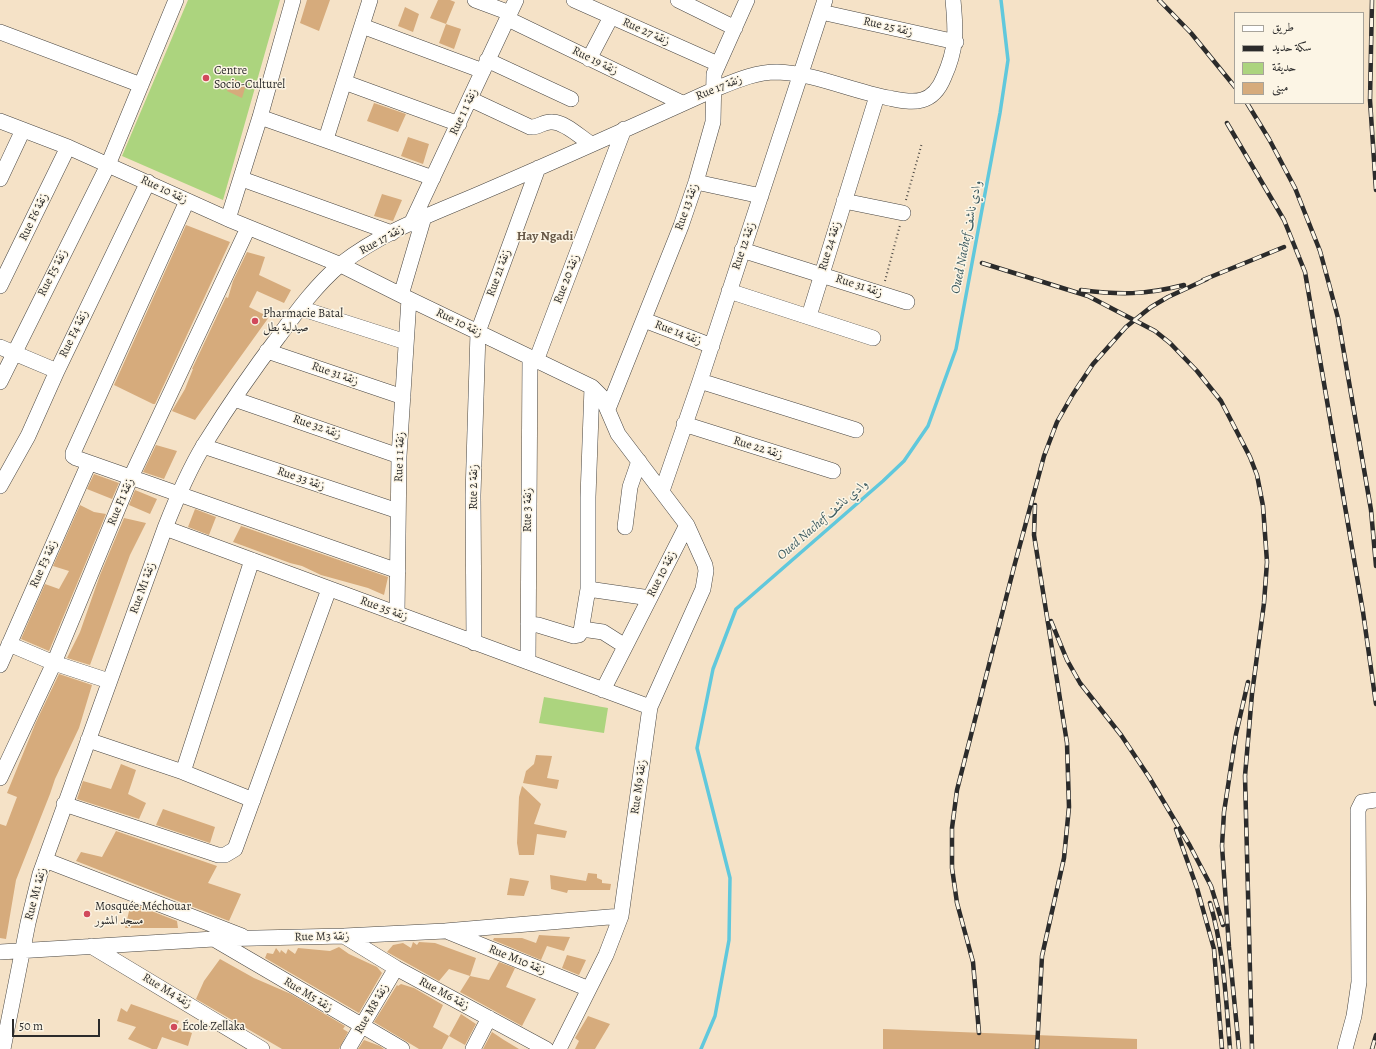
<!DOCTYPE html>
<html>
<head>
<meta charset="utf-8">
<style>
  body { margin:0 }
  #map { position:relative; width:1376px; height:1049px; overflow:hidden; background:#f5e2c7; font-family:Alegreya,Amiri,serif }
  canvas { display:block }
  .legend { position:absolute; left:1234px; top:12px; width:130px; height:92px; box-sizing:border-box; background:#fcf5e5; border:1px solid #a8a49b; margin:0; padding:5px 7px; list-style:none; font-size:12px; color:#2b2b2b }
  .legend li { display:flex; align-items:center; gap:8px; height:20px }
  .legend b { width:20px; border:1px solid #a8a49b }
  .scale { position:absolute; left:12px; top:1019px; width:88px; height:18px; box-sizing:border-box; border:2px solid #2b2b2b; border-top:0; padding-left:5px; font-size:12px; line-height:14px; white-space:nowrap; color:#2b2b2b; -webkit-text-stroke:3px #fcf5e5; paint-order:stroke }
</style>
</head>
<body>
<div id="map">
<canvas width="1376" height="1049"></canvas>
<ul class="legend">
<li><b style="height:5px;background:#fff"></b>طريق</li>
<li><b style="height:5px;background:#2b2b2b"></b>سكة حديد</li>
<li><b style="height:11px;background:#acd47e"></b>حديقة</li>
<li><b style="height:11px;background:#d6ab7c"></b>مبنى</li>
</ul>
<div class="scale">50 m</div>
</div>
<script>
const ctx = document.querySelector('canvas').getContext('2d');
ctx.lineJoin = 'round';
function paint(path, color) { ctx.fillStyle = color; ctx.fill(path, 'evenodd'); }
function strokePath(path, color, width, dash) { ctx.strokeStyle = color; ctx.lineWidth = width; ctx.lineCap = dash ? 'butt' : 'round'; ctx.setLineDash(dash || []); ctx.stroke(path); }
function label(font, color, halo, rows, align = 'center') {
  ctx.font = font + ' Alegreya,Amiri,serif'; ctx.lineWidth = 3; ctx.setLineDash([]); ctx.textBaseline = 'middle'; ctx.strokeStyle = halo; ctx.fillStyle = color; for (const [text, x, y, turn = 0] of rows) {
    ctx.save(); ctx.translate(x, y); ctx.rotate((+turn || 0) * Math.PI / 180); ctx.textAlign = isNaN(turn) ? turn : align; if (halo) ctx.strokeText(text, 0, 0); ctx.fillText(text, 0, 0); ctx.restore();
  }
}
const green = new Path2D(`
  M188,0H280L223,200L122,156Z
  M544,697L608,708L604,733L539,723Z`);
const stream = new Path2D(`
  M701,1049L715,1016L729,940L730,878L697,748L713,669L736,609L883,481L904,461L928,426L956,349L1000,113L1008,60L1001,0`);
const building = new Path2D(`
  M307,0H330L319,31L300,23Z
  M438,0H450L455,2L446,24L430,18Z
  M405,7L419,14L413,32L398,26Z
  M446,24L461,29L454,49L439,43Z
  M232,78L246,85L242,98L227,91Z
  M374,103L406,114L398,132L367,121Z
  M408,137L429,144L423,164L401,156Z
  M382,194L402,200L393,221L374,216Z
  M186,225L230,242L155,404H153L114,385Z
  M247,252L265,257L259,275L291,290L284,303L257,291L249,307L269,317L195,420L172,411L185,389L193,369H192L226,297L228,298L233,281Z
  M156,445L177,451L164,479L143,472Z
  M94,474L119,483L112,499L87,489Z
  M135,490L157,499L150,514L129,505Z
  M80,505L94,512L106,514L49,651L21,639L45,584L59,589L69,571L53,566Z
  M195,509L216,517L209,535L188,527Z
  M124,518L146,523L130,555L90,665L67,658L80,632L100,575Z
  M241,526L388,577L384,595L368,588L321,575L302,566L290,563L233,542Z
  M59,674L92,685L79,728L55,779L50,794L16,880L6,939L0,938V824L6,826L17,797L7,793L36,722Z
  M536,755L552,756L547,778L559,780L557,789L523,783L526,771L534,764Z
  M121,764L136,770L128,794L146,803L139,819L77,799L83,781L111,789Z
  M522,786L541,804L534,824L567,831L565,838L537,834L534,855H519L517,843L519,797Z
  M163,809L215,827L210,843L156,825Z
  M116,831L217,866L208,883L241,894L229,921L76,861L81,852L102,857Z
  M588,873L597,874V878L602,880V883L611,884L610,890H568L567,893L551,889L550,875L586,881Z
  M510,878L529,881L524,896L507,895Z
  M131,903L177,921L178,928H125Z
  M539,935L570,937L564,951L547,946L541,960L493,940L494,938H522L536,943Z
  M413,942L417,945L419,942L435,943L476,958L470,976L449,969L439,981L387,952L393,945L403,943L411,948Z
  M339,947L349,954L377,967L382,973L359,1013L265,958L267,953L273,954L276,948L280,953L281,950L286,954L288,949L295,954L298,948L330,951Z
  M567,955L586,960L579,975L562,968Z
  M220,959L254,978L291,994L345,1026L343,1029L348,1032L339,1049H282L196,999L204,981Z
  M499,962L515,968L506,987L536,999L522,1026L460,992L470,976L489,980Z
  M401,984L414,988L443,1005L433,1027L449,1036L442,1049H419L374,1022L397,985L398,986Z
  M131,1004L179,1021L176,1027L192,1033L188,1046L162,1037L157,1049H152L128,1039L136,1027L117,1021L121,1008L127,1012Z
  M461,1014L476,1024L465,1045L449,1036Z
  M588,1016L610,1024L595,1049H575L579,1041L575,1038Z
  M883,1029L1137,1039V1049H883Z
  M492,1032L504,1040L519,1049H483Z
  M364,1040L380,1046L384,1049H358Z`);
const path = new Path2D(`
  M906,200L922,143
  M885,281L900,225`);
const minor = new Path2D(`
  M475,0L510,13
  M574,0L718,64
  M678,0L735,28
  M821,12L956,42
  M508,19L682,103
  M362,26L483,71
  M0,32L141,85
  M589,59L611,17
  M487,60L571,99
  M344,82L459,124
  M470,99L530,127C538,128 544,121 552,122C565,122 580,137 591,144
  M260,117L433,178
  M0,121L68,147L228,219L341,265L409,299L592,387L602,397L618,434L687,525L603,690
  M326,139L370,0
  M0,179L23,130
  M242,179L392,233
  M696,182L761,196
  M187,201L73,453V456L76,458L398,571
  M844,201L903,213
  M228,219L260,117L293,0
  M411,224L516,0
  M742,250L907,302
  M0,286L68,147
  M729,291L873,338
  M401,295L424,217
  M300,308L406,342
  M809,316L877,96
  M644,320L712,346
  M0,347L57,371
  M267,351L403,397
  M536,361L624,129
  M700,381L856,430
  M0,382L108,165L176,0
  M234,399L399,456
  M608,409L681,226L696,182L713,122L714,74L747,0
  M684,424L833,471
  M203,446L398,511
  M0,486L28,436L57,371L148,182
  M662,491L700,381L825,0
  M625,527L630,487L639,461
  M165,528L650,707
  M588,589L650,598
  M397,614L399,456L409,299
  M528,624L538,625L574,636L579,635L581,631L588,589V497L592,387
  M582,629L603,632L625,646
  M474,643L473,495L478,332L538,168
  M9,644L54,663L109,681
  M528,662L530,357
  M0,665L89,463
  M88,740L183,772L253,800
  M183,772L252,560
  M0,778L54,663L131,477L248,228
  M64,804L218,855H225L235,849L329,589
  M45,860L242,936
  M449,932L589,989
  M344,936L396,968L546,1049
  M214,939L402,1049
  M91,946L262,1049
  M0,952L214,939L344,936L445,931L621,916
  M3,1049L28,923L40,874L165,528C176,500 188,471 204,445C227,408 252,371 279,336C297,311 317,284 341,264C384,230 438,212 488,190C563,158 638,124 713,90C733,82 754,72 777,72C814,73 851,91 889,98C899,100 911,103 922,100C933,97 940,87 944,77C957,48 956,31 953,0
  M348,1049L396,968
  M473,1049L489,1018
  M559,1049L606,955L621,916L650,707L703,589L706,571L705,565L687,525
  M1345,1049L1354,1016L1359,982L1358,810L1362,802L1376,800`);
const rail = new Path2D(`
  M1159,0L1191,33L1235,87
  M1372,0L1370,100L1376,190
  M1247,103L1269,139L1295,188L1320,251L1329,284L1338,318L1371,510L1376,566
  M1227,123L1284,220L1305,272L1363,612L1376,704
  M982,263L1088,296L1155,331L1170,343L1197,371L1221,401L1250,457L1257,475L1263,506L1267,562L1264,603L1252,694L1245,776L1252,1049
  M1203,280L1284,247
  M1081,290C1120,295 1145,295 1184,285
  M1035,505L1034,535L1067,743L1069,807L1064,858L1042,956L1037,1049
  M1051,621L1067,660L1080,683L1121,735L1149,777L1190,846L1211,886L1223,925
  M1176,829L1197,888L1214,949L1222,1049
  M1210,903C1224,950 1226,1000 1230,1049
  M979,1033L973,962L957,903L952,868V828L957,790L1014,567L1044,456L1057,422L1073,394L1093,364L1126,327L1151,307L1168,297L1207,279
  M1239,1049L1229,947L1222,846L1224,812L1236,734L1248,682
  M1372,1049L1376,1035`);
const markers = [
  [206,78,4,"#d1495b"],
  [255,321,4,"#d1495b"],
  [87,914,4,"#d1495b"],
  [174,1027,4,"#d1495b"]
];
const streetNames = [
  ["Rue 25 زنقة",888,27,13],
  ["Rue 27 زنقة",646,32,24],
  ["Rue 19 زنقة",595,61,26],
  ["Rue 17 زنقة",719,88,-22],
  ["Rue 1 زنقة 1",464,112,-65],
  ["Rue 10 زنقة",164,190,25],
  ["Rue 13 زنقة",687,207,-71],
  ["Rue F6 زنقة",34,217,-64],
  ["Rue 17 زنقة",382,240,-29],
  ["Rue 12 زنقة",744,246,-71],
  ["Rue 24 زنقة",830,246,-73],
  ["Rue F5 زنقة",53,273,-63],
  ["Rue 21 زنقة",499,273,-70],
  ["Rue 20 زنقة",567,279,-69],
  ["Rue 31 زنقة",859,286,18],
  ["Rue 10 زنقة",459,323,26],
  ["Rue 14 زنقة",678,333,21],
  ["Rue F4 زنقة",74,334,-64],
  ["Rue 31 زنقة",335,374,19],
  ["Rue 32 زنقة",317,427,19],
  ["Rue 22 زنقة",758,448,17],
  ["Rue 1 زنقة 1",400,457,-88],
  ["Rue 33 زنقة",301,479,19],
  ["Rue 2 زنقة",474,487,-90],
  ["Rue F1 زنقة",121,502,-67],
  ["Rue 3 زنقة",528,510,-90],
  ["Rue F3 زنقة",44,564,-66],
  ["Rue 10 زنقة",662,574,-63],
  ["Rue M1 زنقة",143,588,-70],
  ["Rue 35 زنقة",384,609,20],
  ["Rue M9 زنقة",639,787,-82],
  ["Rue M1 زنقة",36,894,-75],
  ["Rue M3 زنقة",322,937,-1],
  ["Rue M10 زنقة",517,960,22],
  ["Rue M4 زنقة",167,991,31],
  ["Rue M6 زنقة",444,994,28],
  ["Rue M5 زنقة",308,995,31],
  ["Rue M8 زنقة",372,1009,-60]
];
const poiNames = [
  ["Centre",214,71],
  ["Socio-Culturel",214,85],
  ["Pharmacie Batal",263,314],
  ["صيدلية بطل",263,328],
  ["Mosquée Méchouar",95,907],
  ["مسجد المشور",95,921],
  ["École Zellaka",182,1027]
];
const neighbourhoodNames = [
  ["Hay Ngadi",545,237]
];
const waterNames = [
  ["Oued Nachef وادي ناشف",967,237,-79],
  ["Oued Nachef وادي ناشف",823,520,-41]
];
paint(green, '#acd47e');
strokePath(stream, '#60c8dc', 3.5);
paint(building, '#d6ab7c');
strokePath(minor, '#494642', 16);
strokePath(path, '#494642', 2, [1, 3]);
strokePath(minor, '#fff', 15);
strokePath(rail, '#2b2b2b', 4.5);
strokePath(rail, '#fcf5e5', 3, [9]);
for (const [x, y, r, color] of markers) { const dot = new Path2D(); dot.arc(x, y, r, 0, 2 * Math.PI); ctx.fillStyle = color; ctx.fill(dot); strokePath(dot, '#fcf5e5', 1.5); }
label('12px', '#2b2b2b', '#fcf5e5', streetNames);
label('12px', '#2b2b2b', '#fcf5e5', poiNames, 'left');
label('bold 13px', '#675847', '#fcf5e5', neighbourhoodNames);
label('italic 13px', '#3b5a60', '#fcf5e5', waterNames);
</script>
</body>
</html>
